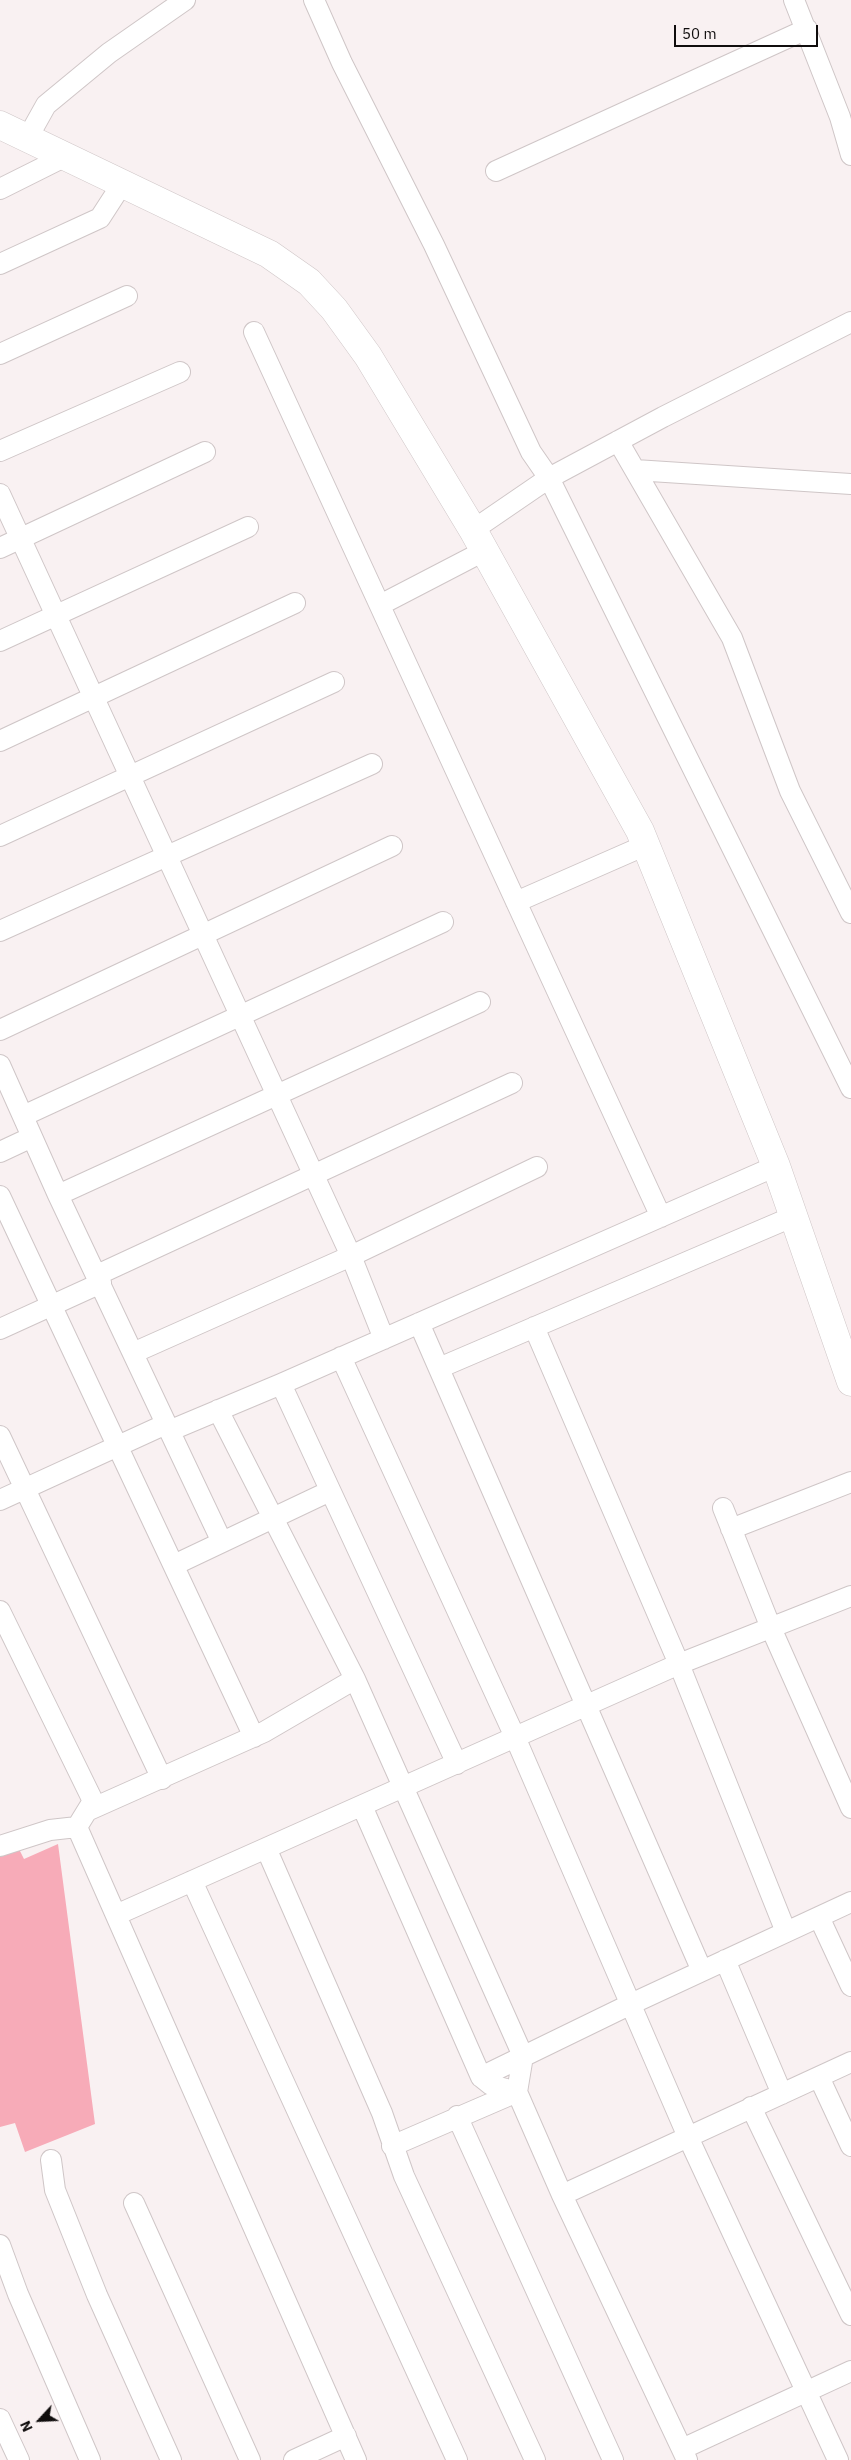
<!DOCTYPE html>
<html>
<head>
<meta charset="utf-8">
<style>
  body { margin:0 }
  #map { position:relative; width:851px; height:2460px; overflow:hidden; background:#f9f1f2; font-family:"IBM Plex Sans",sans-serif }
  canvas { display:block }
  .north { position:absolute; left:15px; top:2395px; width:50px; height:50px; -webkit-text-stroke:4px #f9f1f2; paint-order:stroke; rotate:245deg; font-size:14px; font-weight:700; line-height:20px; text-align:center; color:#100d0d }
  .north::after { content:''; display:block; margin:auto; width:18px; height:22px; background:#100d0d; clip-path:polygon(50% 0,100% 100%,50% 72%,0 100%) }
  .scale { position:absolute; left:674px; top:25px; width:144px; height:22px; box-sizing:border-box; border:2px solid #100d0d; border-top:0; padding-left:6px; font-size:15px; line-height:18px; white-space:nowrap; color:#100d0d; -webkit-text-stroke:4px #f9f1f2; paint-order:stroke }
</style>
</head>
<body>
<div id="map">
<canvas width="851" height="2460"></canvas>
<div class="north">N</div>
<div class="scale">50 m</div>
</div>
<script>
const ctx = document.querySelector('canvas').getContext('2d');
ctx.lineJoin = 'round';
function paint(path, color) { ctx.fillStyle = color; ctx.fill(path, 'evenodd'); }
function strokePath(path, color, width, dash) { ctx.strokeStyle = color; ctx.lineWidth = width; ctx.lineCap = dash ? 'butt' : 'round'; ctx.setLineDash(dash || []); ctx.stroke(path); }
const green = new Path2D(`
  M58,1844L95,2124L25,2152L15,2123L0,2127V1854L18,1847L24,1859Z`);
const minor = new Path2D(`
  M314,0L342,63L434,245L531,452L549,478L851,1088
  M794,0L840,117L851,155
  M27,139L46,105L109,53L185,0
  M496,171L807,29
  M0,189L64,157
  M0,264L100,218L122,184
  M254,332L661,1217
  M0,354L127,296
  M618,441L732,638L790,791L851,913
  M0,451L180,372
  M635,470L851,484
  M0,494L351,1256L384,1339
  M473,530L549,478L663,417L851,322
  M0,548L205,452
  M380,605L484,551
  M0,641L248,527
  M0,741L295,603
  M0,836L334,682
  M516,902L646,845
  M0,931L372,764
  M0,1030L392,846
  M0,1065L58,1195L222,1542
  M23,1116L443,922
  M0,1152L32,1137
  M58,1195L480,1002
  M0,1196L254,1737
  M97,1275L512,1083
  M419,1323L702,1971
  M534,1327L679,1664L786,1932
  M0,1329L101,1283
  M133,1353L351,1256L537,1167
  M341,1357L515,1737L688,2137L838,2460
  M439,1368L792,1217
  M281,1384L457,1764
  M218,1410L355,1679L523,2056L517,2092L392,2146
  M169,1431L281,1384L776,1166
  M0,1436L162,1779
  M0,1500L166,1424
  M723,1508L771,1628L851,1808
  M731,1529L851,1482
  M174,1565L330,1491
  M0,1611L93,1801L77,1827L356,2460
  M362,1806L481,2077L491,2085L517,2092L562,2195L687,2460
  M89,1810L264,1732L355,1679
  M0,1846L50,1830L77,1827
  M266,1848L382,2113L404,2176L535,2460
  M192,1881L457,2460
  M116,1915L679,1664L851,1596
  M819,1917L851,1986
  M725,1960L782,2094
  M481,2077L631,2004L851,1902
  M819,2077L851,2146
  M751,2107L851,2315
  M457,2116L613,2460
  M51,2160L55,2190L97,2295L171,2460
  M562,2195L851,2062
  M134,2203L250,2460
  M0,2245L18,2294L90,2460
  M0,2419L19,2460
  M682,2449L851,2371
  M294,2460L346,2436`);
const primary = new Path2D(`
  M0,125L269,254L309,282L334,309L368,356L473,530L640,831L776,1166L851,1382`);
paint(green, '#f7abb8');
strokePath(minor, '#cfc6c7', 22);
strokePath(primary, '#cfc6c7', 29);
strokePath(minor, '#fff', 20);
strokePath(primary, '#fff', 28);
</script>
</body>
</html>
